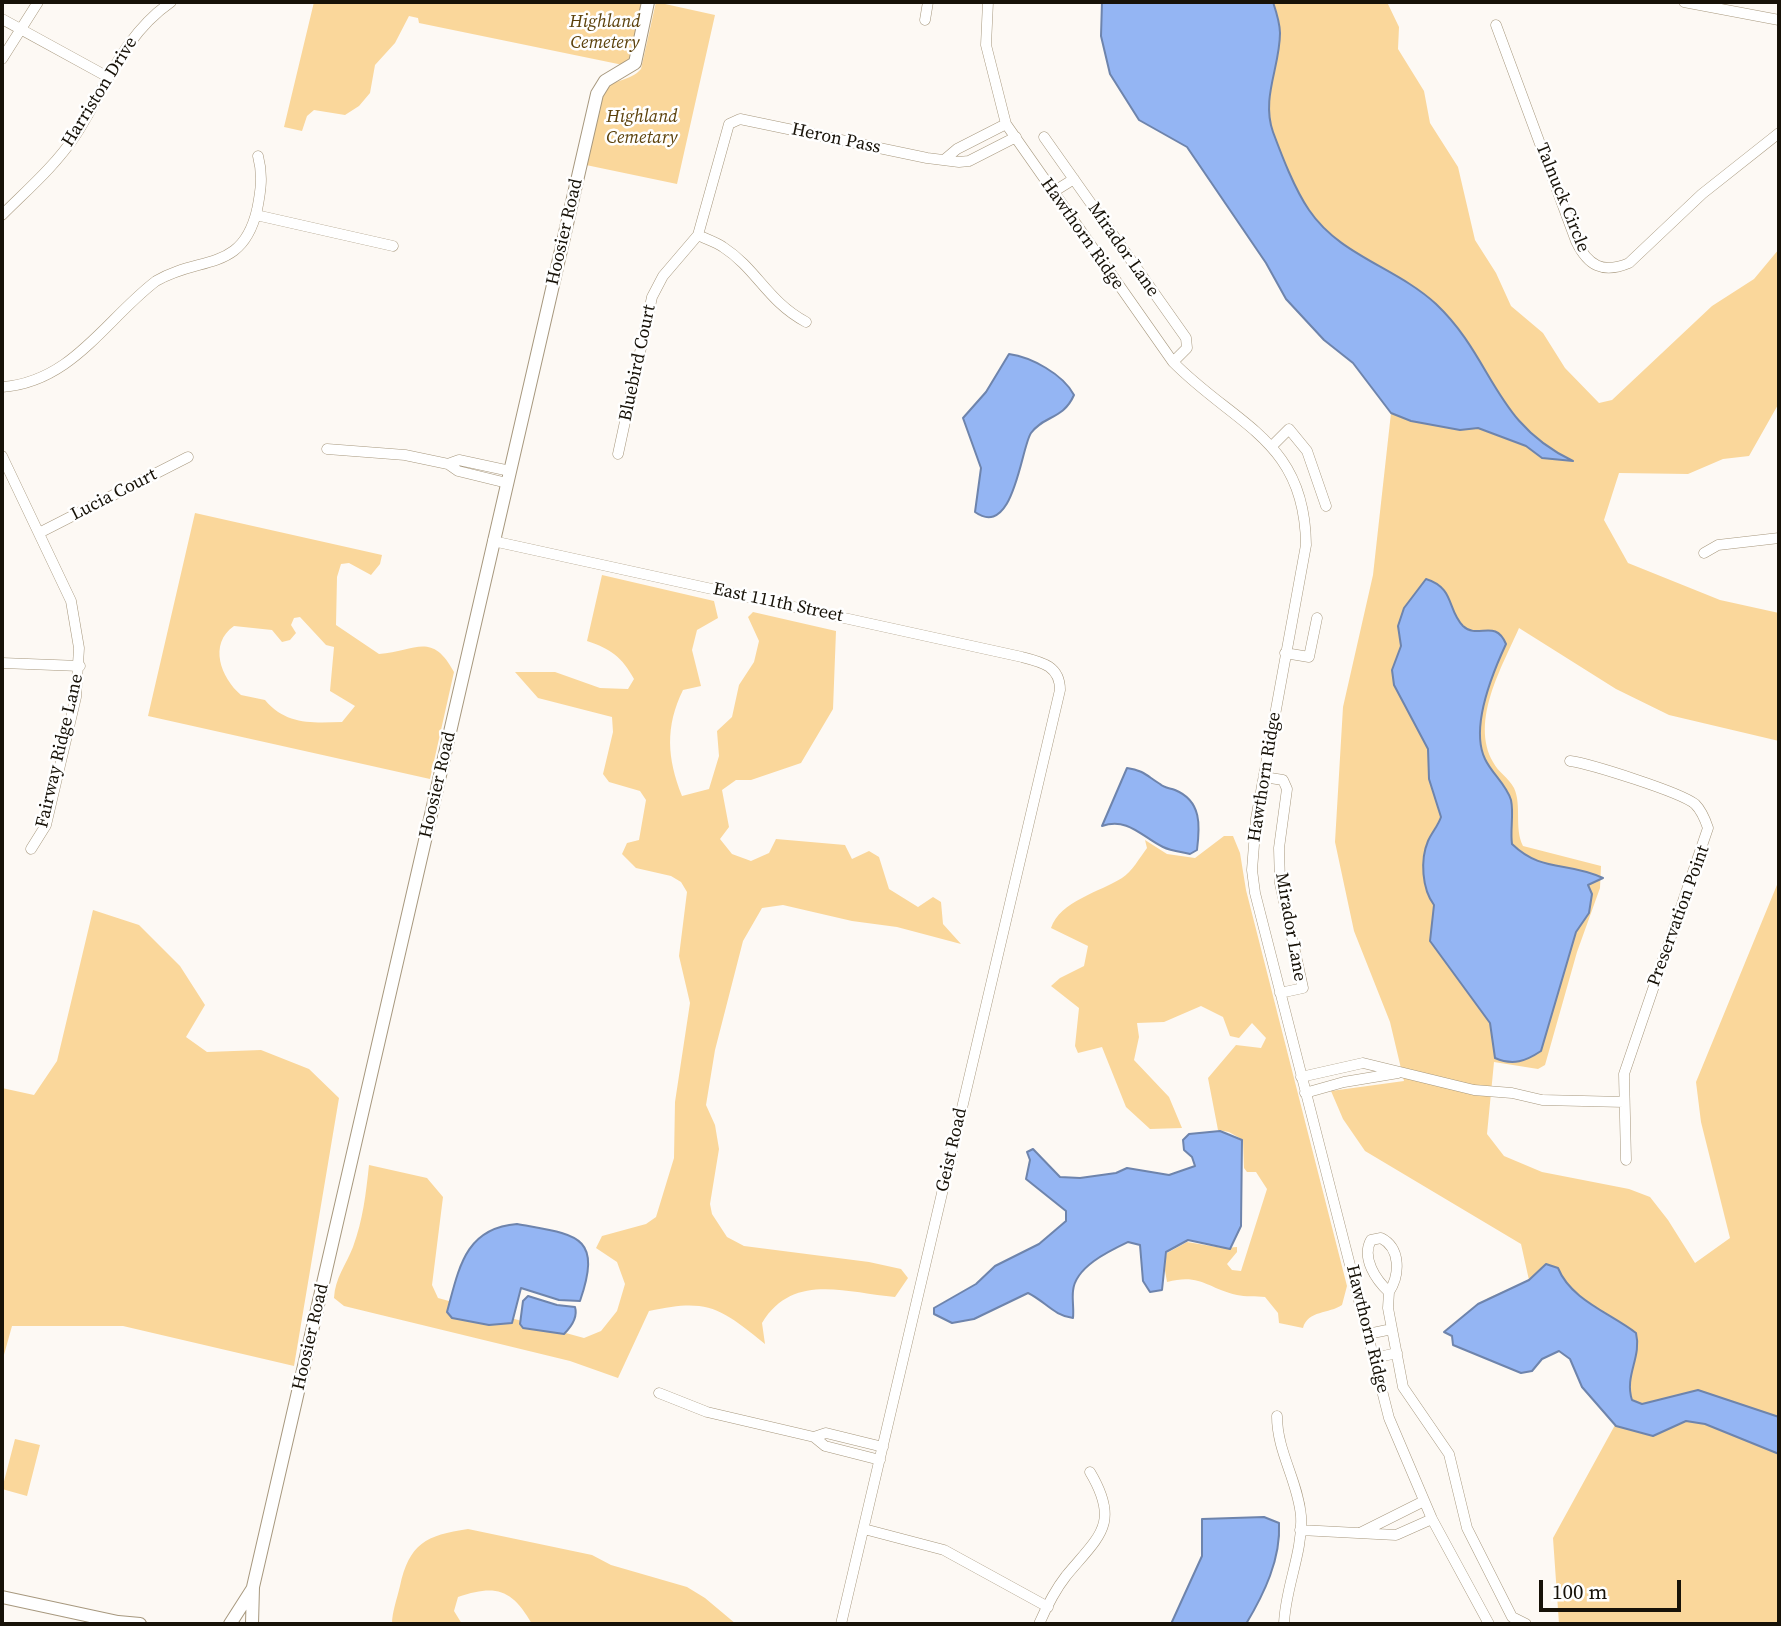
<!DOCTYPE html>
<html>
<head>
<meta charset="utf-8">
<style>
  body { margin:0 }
  #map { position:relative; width:1781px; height:1626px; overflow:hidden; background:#fdf9f4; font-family:"Source Serif 4",serif }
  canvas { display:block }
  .frame { position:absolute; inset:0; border:4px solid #171208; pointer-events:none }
  .scale { position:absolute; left:1539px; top:1580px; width:142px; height:32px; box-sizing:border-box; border:4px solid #171208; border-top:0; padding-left:9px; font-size:21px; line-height:24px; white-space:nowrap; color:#171208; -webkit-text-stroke:5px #fff; paint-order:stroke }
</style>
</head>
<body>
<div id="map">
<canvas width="1781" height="1626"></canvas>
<div class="frame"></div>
<div class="scale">100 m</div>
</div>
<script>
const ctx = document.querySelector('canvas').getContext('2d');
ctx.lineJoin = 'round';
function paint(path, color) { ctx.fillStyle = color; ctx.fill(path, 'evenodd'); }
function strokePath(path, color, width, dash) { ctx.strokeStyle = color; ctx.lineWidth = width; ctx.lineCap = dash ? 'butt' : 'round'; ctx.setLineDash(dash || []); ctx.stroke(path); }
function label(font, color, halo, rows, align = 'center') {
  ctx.font = font + ' "Source Serif 4",serif'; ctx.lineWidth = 5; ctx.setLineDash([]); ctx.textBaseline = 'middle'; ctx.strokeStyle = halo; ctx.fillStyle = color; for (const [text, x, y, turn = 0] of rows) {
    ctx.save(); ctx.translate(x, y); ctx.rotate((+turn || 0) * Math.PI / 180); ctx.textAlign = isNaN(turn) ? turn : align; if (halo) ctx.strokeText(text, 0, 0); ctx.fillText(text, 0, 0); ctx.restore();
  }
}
const green = new Path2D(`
  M314,2H640L641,7L632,57L623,65L419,23L418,18L409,16L395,43L375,65L370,93L359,106L345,115L314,110L307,116L302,131L284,127Z
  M656,2L715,15L677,184L586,165L603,90C614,79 631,81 641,69Z
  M1102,2H1387L1399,27L1398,49L1424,91L1430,123L1458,167L1475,240L1496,273L1511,306L1543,333L1565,368L1599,403L1612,400L1712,306L1754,279L1779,249V403L1749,456L1723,459L1688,474L1619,473L1604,520L1628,563L1720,600L1779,613V741L1669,715L1616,689L1519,628C1502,667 1470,721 1493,762C1498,772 1509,778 1514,788C1522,805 1514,828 1523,846L1601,866L1600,888L1577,952L1545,1065L1538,1069L1494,1062L1487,1134L1504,1156L1542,1172L1629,1189L1650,1197L1668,1220L1695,1263L1730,1238L1701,1122L1696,1082L1779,880V1624H1559L1553,1538L1615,1425L1582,1387L1570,1359L1559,1351L1542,1359L1532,1371L1521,1373L1453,1345L1452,1336L1444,1332L1488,1298L1529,1280L1521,1244L1365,1151L1343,1119L1331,1091L1404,1081L1390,1022L1354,931L1335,842L1343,707L1373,575L1391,413L1353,363L1324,340L1286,299L1266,263L1187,147L1139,120L1110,74L1101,36Z
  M195,513L382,555L380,564L371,575L349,563L341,564L337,577L336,625L379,654C416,651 432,631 454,672L430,779L148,716ZM300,617L326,645L334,647L330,691L355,706L342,722C312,723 286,725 265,700L241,695C221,678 208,644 234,626L272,630L282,642L290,640L296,633L291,625L294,618Z
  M602,575L714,601L718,618L697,630L692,650L701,686L683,690C665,727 667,758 682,796L709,789L719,756L717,731L732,717L739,685L754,662L759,641L748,617L753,612L836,631L833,709L801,763L751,780H736L722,790L729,827L720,839L732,854L751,861L769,853L776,839L845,845L852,859L869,851L879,857L889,889L918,907L933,897L941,902L943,924L961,944L897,927L852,921L783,905L762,908L743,941L715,1050L706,1105L715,1125L719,1149L710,1204L712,1214L727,1237L744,1246L869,1262L901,1269L908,1278L895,1297C846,1293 793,1272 762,1323L765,1344C720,1307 707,1298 649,1311L618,1378L570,1361L344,1306L334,1298C335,1278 346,1265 353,1247C363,1220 366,1193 369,1165L427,1178L443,1197L432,1285L438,1298L584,1338L601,1331L617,1311L625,1284L617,1262L596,1248L602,1236L646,1224L656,1217L674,1158L675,1102L690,1003L679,956L687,892L681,882L671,876L636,868L622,854L627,843L639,840L646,800L640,791L609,782L603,774L613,732L612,717L538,698L515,672H555L600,688L628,689L634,679C622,657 611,649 587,641Z
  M1224,836H1233L1240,853L1246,890L1347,1286L1342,1305C1329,1314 1308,1310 1303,1328L1279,1323L1278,1313L1265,1297C1256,1296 1245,1297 1237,1295C1207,1288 1200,1273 1167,1282L1164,1265L1167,1253L1187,1242L1223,1248L1237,1247V1252L1227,1264L1232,1270L1241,1271L1267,1189L1256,1172H1247L1244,1168L1243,1140L1229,1132L1218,1130L1208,1078L1236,1045L1261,1048L1266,1038L1252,1023L1239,1038L1230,1036L1223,1017L1201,1006L1164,1022L1137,1023L1139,1037L1134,1060L1169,1097L1182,1128L1150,1129L1126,1107L1102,1047L1078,1053L1075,1046L1079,1008L1051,986L1060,978L1084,966L1088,946L1051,928C1060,901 1100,892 1122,878C1132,872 1140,857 1147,848L1145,840L1167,854L1195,858Z
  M93,910L139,925L180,966L205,1005L186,1037L207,1052L261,1050L309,1069L339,1098L294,1366L123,1326H12L2,1362V1088L34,1095L57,1061Z
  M15,1439L40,1445L27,1496L2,1489Z
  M468,1529L592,1555L611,1565L687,1587L705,1598L736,1624H532C512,1589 496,1584 458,1597L454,1611L462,1624H392C392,1612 397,1599 400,1586C409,1544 426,1535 468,1529Z`);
const water = new Path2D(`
  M1102,2H1273C1276,11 1280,23 1280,33C1280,67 1261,98 1273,132C1282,156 1294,188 1309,210C1340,256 1396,267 1436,304C1494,359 1493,423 1573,461L1542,458L1526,446L1478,428L1460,430L1411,421L1391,413L1353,363L1324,340L1286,299L1266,263L1187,147L1139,120L1110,74L1101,36Z
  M1009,354C1031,357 1063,374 1074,395C1063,420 1044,415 1031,433C1021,447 1014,540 975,512L981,468L963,418L986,392Z
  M1426,579C1455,588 1447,610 1463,626C1478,640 1495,618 1506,644C1493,672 1470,728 1485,759C1492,774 1506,784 1511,800C1514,814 1510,830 1512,844C1542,873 1567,861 1603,878L1588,885L1592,894L1589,913L1576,932L1541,1051C1526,1061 1513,1066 1495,1058L1490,1023L1430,941L1434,905C1422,889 1420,860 1428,841C1432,832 1438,826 1441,817L1429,779L1428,749L1394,685L1392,670L1401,646L1398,626L1404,608Z
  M1127,768C1143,770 1147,776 1160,784C1164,788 1170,788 1175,790C1202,801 1200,826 1197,850L1190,854C1182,852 1171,851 1163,847C1142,837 1128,817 1102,826Z
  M1220,1131L1242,1140L1241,1226L1230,1249L1188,1240L1166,1252L1162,1290L1150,1292L1143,1281L1140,1245L1128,1242C1109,1251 1075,1267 1073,1291C1072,1300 1074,1309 1073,1318C1054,1316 1045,1301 1028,1293L974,1319L952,1323L934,1314V1308L976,1284L995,1266L1039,1244L1066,1221V1211L1026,1179L1030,1160L1027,1152L1033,1149L1060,1177L1080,1178L1116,1173L1127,1168L1169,1175L1195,1166L1192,1157L1184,1150L1183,1140L1189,1134Z
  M517,1224C576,1235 603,1234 580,1301L559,1300L521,1288L512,1323L489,1325L452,1318L447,1312C459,1268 465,1228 517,1224Z
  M1546,1264L1558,1268C1571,1300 1610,1313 1636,1333C1642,1357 1624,1376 1632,1400L1642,1404L1698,1390L1779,1417V1454L1705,1424L1686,1421L1653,1436L1616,1426L1582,1387L1570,1359L1559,1351L1542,1359L1532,1371L1521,1373L1453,1345L1452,1336L1444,1332L1478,1304L1529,1280Z
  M528,1296L557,1305L575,1307C578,1317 571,1327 564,1334L523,1328L520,1324L523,1301Z
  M1264,1517L1279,1523C1281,1559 1264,1594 1246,1624H1171L1202,1556V1519Z`);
const minor = new Path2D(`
  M988,2L986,45L1006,124L1173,362C1236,426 1305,440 1306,545L1256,819L1252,870L1255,893L1389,1418L1432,1519L1489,1624
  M1684,2L1779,20
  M2,19L108,77
  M925,20L928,2
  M1496,25L1576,241C1588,266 1603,274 1629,263L1702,194L1779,133
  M2,59L38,2
  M1044,137L1186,338L1187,348L1173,362
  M944,160L957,149L1006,124
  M1053,192L1074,179
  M2,215C27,190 55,166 75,136C106,88 122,36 171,2
  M256,215L393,246
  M698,235C706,239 716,242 723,247C757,269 767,301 806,322
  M2,387C72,382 105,320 156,281C200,255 242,273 257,210C261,190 263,175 258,156
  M1272,446L1289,429L1307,451L1326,506
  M327,449L405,455L448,464L458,471L507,483
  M618,454L652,297L663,276L698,235L729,124L740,119L927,158L959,162L969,161L1016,137
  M2,456L71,601L79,648L76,697L46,825L31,849
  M448,464L459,460L510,471
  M39,533L188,457
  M493,541L1022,657C1042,662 1060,666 1060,690L841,1624
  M1704,553L1718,545L1779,538
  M1285,653L1309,657L1317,618
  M2,663L80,666
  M1570,761C1591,764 1680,792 1695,804C1702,811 1705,819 1708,828L1624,1074L1626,1160
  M1264,777L1283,780L1287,789L1279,848L1280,883L1303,988L1280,993
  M1301,1077L1363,1063L1474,1090L1512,1093L1542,1100L1624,1102
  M1305,1093L1344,1082L1398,1073
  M1381,1238C1401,1248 1400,1275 1389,1292C1376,1280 1361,1258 1371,1240Z
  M1389,1292L1388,1308L1403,1387L1449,1454L1467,1528L1512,1617L1526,1624
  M1368,1334L1392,1329
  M1374,1358L1397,1353
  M659,1393L707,1412L814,1437L826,1433L883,1447
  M1277,1416C1277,1452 1298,1481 1301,1516C1303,1553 1285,1588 1284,1624
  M814,1437L825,1446L880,1460
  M864,1529L944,1550L1048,1607
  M1300,1530L1396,1535L1432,1519
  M1360,1533L1424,1501
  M1039,1624C1046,1608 1055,1590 1066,1576C1099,1536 1121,1524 1090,1472`);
const tertiary = new Path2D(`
  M2,1597L118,1622L140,1624
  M230,1624L253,1588
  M252,1624L253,1587L597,94L605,81L635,63L648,2`);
const parkNames = [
  ["Highland",605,22],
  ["Cemetery",605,43],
  ["Highland",642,117],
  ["Cemetary",642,138]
];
const streetNames = [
  ["Harriston Drive",100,92,-58],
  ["Heron Pass",836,139,12],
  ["Talnuck Circle",1562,198,68],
  ["Hoosier Road",565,232,-77],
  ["Hawthorn Ridge",1082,234,55],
  ["Mirador Lane",1123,250,55],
  ["Bluebird Court",638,363,-78],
  ["Lucia Court",114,495,-27],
  ["East 111th Street",778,603,12],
  ["Fairway Ridge Lane",60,751,-77],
  ["Hawthorn Ridge",1265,777,-81],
  ["Hoosier Road",438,785,-77],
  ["Preservation Point",1679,916,-70],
  ["Mirador Lane",1290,927,80],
  ["Geist Road",952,1150,-77],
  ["Hawthorn Ridge",1367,1329,76],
  ["Hoosier Road",311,1337,-77]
];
paint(green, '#fad79b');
paint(water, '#94b5f3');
strokePath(water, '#6e84ac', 2);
strokePath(minor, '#a7987e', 11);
strokePath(tertiary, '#a7987e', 14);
strokePath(minor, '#fff', 10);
strokePath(tertiary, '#fff', 12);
label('italic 18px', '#5c420c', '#fff', parkNames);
label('18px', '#171208', '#fff', streetNames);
</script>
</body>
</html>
